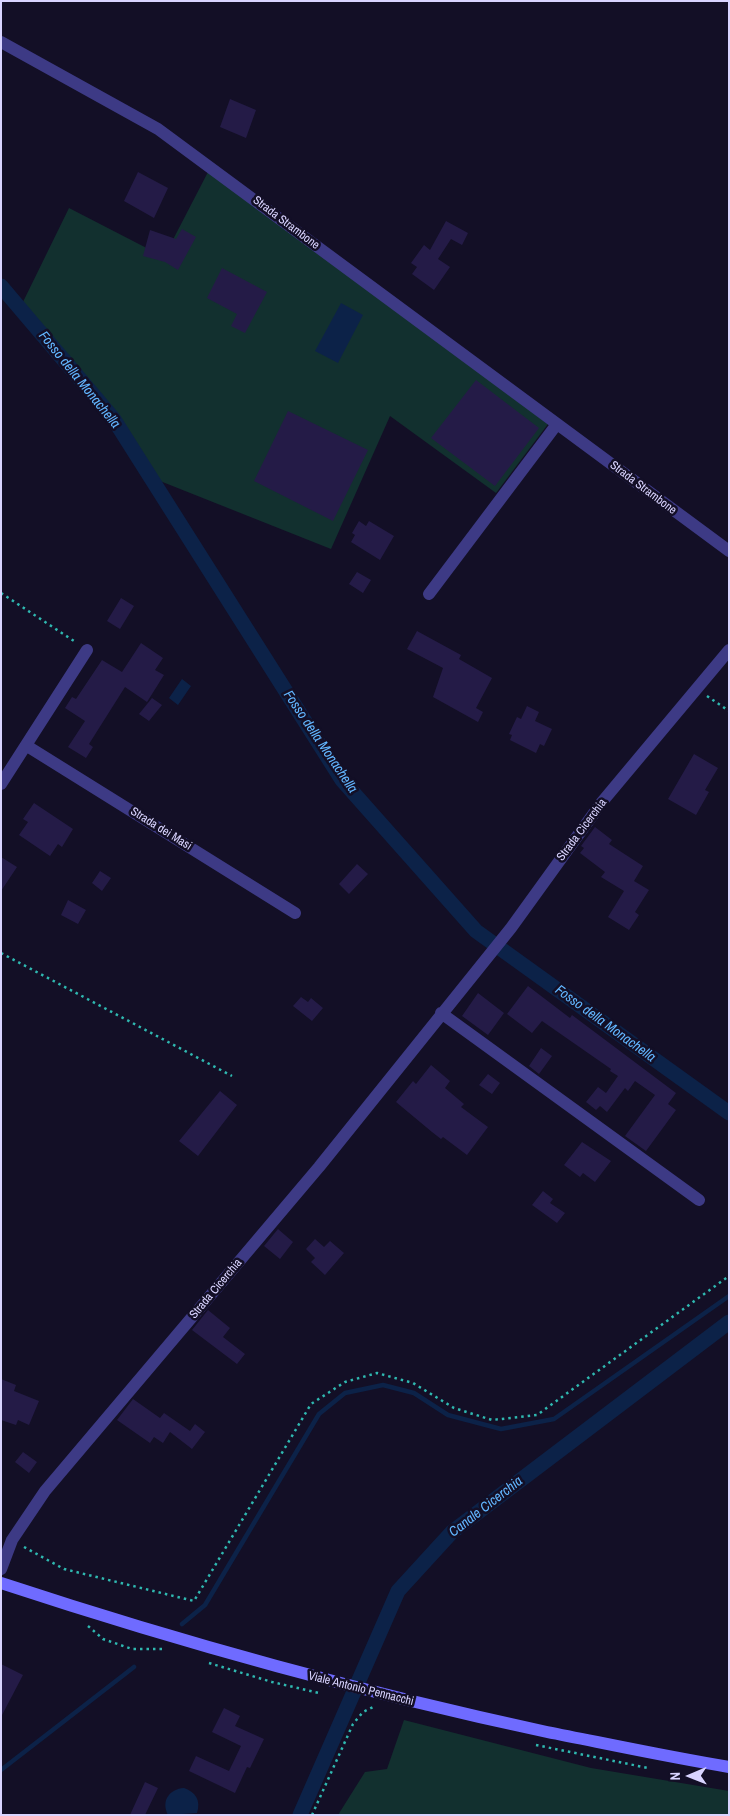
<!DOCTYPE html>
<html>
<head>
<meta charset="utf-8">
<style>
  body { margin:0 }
  #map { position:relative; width:730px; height:1816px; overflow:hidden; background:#130f26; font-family:"Archivo Narrow",sans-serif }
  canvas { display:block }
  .frame { position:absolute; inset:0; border:2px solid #d9d4ff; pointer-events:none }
  .north { position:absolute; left:665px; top:1751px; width:50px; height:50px; -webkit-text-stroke:4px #130f26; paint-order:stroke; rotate:269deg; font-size:14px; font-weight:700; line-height:20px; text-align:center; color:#d9d4ff }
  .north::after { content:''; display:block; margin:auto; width:18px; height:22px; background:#d9d4ff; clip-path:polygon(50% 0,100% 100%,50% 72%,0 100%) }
</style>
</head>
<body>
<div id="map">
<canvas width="730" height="1816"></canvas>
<div class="frame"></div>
<div class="north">N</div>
</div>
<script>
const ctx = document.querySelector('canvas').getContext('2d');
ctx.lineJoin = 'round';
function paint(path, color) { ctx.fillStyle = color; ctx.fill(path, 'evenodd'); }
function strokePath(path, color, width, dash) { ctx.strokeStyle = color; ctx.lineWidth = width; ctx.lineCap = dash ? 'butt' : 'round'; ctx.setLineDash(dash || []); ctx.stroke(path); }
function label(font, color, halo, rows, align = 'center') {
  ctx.font = font + ' "Archivo Narrow",sans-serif'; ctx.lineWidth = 5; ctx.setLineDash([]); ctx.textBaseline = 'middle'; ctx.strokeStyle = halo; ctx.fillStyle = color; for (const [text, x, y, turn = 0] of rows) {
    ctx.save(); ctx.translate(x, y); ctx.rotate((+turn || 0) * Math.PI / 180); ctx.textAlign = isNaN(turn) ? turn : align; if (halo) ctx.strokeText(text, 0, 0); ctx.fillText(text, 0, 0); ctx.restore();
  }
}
const green = new Path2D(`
  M208,172L548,424L496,493L390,416L331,549L155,479L115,416L21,306L69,208L164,257Z
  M404,1720L591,1768L729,1791V1815H338L365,1772L387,1769Z`);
const water = new Path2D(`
  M341,303L363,315L338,363L315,351Z
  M182,679L191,686L178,705L169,698Z
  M184,1788C196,1792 201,1801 197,1813L168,1815C161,1801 169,1789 184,1788Z`);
const stream = new Path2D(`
  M182,1624L205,1605L319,1414L345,1393L383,1385L414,1393L448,1415L501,1429L554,1419L729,1296
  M1,1770L134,1667`);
const canal = new Path2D(`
  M1,286L113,418L342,780L476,931L729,1113
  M300,1815L398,1591L452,1532L729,1322`);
const building = new Path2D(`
  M230,99L256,110L246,138L220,127Z
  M138,172L168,188L154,218L124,201Z
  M446,221L468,233L462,245L451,239L438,259L450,267L434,290L412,274L417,267L411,263L424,245L430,250Z
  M182,229L196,237L178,270L165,262L143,256L150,230L176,239Z
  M222,268L267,292L245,333L231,326L237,314L207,298Z
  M476,380L539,428L495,486L431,438Z
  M288,411L368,450L333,521L254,481Z
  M359,521L366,526L369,521L394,536L380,560L351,542L355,535L352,533Z
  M357,572L371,580L363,593L349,584Z
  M121,598L134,606L120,629L107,621Z
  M417,631L461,655L459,659L492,678L476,708L483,712L478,722L433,697L443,668L407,649Z
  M141,643L163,658L155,670L164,675L147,702L125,687L89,744L93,747L86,758L68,747L85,721L65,708L72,697L76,699L102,660L122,672Z
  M152,698L162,705L149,721L139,714Z
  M527,706L539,712L535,721L552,729L544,746L540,744L536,753L510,740L512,735L509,734L517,717L521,719Z
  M694,754L718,768L705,790L709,792L696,815L668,799Z
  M34,803L73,829L62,847L58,844L50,856L19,835L28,822L23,819Z
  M595,827L612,840L609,844L643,866L634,881L649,890L635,912L639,915L629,930L608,917L624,891L601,877L605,872L580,853L584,848L581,846Z
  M1,857L17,867L1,891Z
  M357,864L368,874L349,894L339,884Z
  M100,871L111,878L102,891L92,883Z
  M68,900L86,910L78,924L61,915Z
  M528,986L570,1018L572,1015L676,1093L668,1104L676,1110L646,1151L625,1136L655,1095L635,1081L628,1091L625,1088L607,1112L600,1106L596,1110L586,1102L598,1087L606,1093L618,1076L610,1071L611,1069L542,1021L532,1033L507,1014Z
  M478,993L504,1013L488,1035L462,1016Z
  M301,997L308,1002L311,998L323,1008L312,1021L293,1006Z
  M541,1048L552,1056L539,1074L529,1066Z
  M431,1065L450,1081L445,1088L464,1104L461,1107L488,1127L467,1155L443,1137L441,1139L432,1132L396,1102L413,1081L416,1084Z
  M488,1074L500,1083L492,1094L479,1085Z
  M220,1091L237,1105L198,1156L179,1141Z
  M582,1142L611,1161L595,1182L583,1173L580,1177L564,1165Z
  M543,1191L553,1199L550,1203L565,1213L557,1223L532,1205Z
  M278,1229L293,1242L280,1259L264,1246Z
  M315,1239L324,1247L330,1241L344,1253L325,1275L311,1262L315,1258L306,1249Z
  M208,1310L230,1328L223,1337L245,1354L237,1364L192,1330Z
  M1,1379L16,1385L14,1391L39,1401L29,1425L18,1420L16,1425L1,1420Z
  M133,1399L160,1418L164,1413L190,1431L195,1424L205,1432L192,1449L170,1432L163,1443L154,1437L150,1443L117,1420Z
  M23,1452L37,1462L29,1473L15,1462Z
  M1,1664L23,1675L1,1717Z
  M224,1708L240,1716L235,1726L264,1739L250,1768L247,1767L235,1793L189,1771L196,1756L229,1771L241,1746L212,1732Z
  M145,1782L158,1788L145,1815H130Z`);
const path = new Path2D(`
  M1,593L77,643
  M707,696L729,711
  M1,953L232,1076
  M24,1547L64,1569L194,1601L311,1404L345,1382L377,1373L413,1383L454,1408L492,1420L537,1415L729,1276
  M88,1626L103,1639L132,1649H163
  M209,1663L272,1682L319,1693
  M536,1745L648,1768
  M312,1815L353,1724L363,1712L373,1707`);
const minor = new Path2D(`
  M1,42L158,129L729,551
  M429,594L557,424
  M27,746L295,913
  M1,784L87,650
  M441,1013L699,1200
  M1,1569L12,1540L45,1491L319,1167L511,928L602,802L729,650`);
const secondary = new Path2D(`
  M1,1583C183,1643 360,1692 547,1732C608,1744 668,1757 729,1767`);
const streetNames = [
  ["Strada Strambone",286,223,37],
  ["Strada Strambone",643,488,37],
  ["Strada dei Masi",161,829,32],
  ["Strada Cicerchia",582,830,-53],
  ["Strada Cicerchia",216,1289,-50],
  ["Viale Antonio Pennacchi",361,1689,14]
];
const waterNames = [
  ["Fosso della Monachella",79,380,51],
  ["Fosso della Monachella",320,742,56],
  ["Fosso della Monachella",605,1024,36],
  ["Canale Cicerchia",486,1507,-38]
];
paint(green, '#12302f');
paint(water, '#0c2248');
strokePath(stream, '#0c2248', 4.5);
strokePath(canal, '#0c2248', 15);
paint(building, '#241b47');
strokePath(path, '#2fb8b0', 2.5, [2.5, 4]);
strokePath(minor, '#3d3a85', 12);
strokePath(secondary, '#6f6bff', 12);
label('12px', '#d9d4ff', '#130f26', streetNames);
label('italic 14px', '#62b6ff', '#130f26', waterNames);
</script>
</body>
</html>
